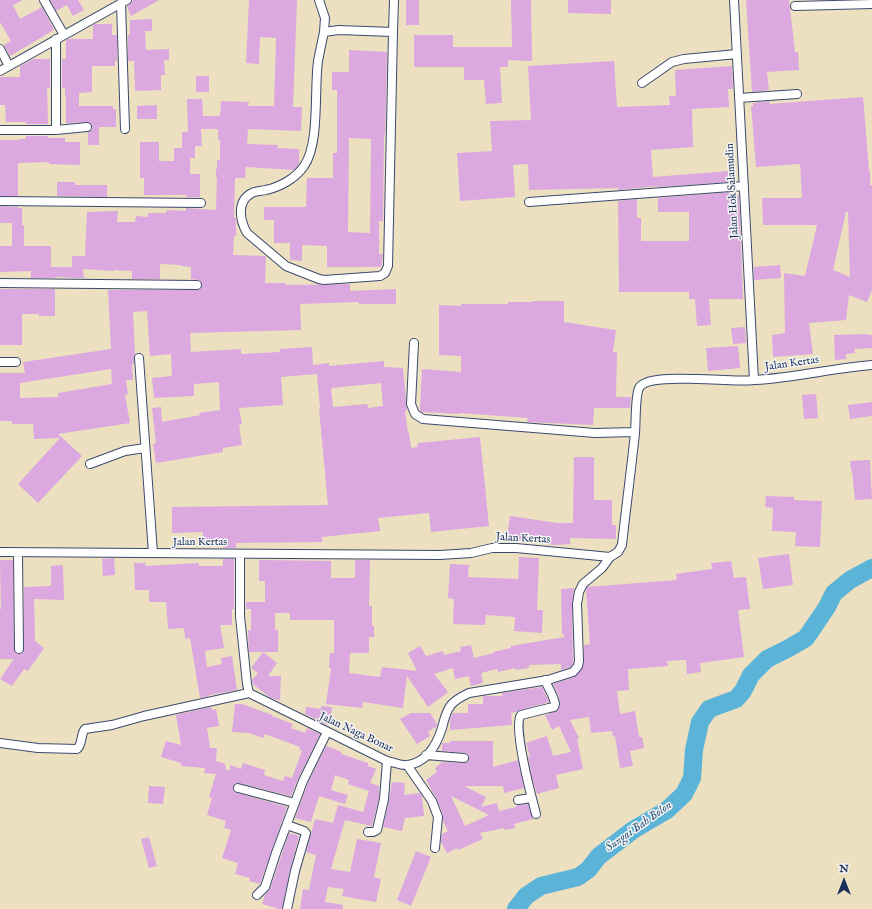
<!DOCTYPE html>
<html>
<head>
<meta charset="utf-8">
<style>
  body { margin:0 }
  #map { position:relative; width:872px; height:909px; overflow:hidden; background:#ece0c0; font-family:"IM FELL English",serif }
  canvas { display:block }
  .north { position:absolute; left:824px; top:861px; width:40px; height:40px; -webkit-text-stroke:3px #f6f6f2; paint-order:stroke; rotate:0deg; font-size:11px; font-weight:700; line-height:16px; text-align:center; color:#1b2f5e }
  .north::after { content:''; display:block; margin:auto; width:14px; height:18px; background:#1b2f5e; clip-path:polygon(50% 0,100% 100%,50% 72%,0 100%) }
</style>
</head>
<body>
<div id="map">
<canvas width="872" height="909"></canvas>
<div class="north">N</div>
</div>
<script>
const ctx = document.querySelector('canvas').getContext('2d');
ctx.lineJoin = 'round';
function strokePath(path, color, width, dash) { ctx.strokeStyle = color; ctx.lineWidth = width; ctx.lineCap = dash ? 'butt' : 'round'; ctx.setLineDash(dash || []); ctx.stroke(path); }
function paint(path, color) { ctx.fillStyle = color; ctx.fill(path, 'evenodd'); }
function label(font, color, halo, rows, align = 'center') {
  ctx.font = font + ' "IM FELL English",serif'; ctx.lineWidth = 3; ctx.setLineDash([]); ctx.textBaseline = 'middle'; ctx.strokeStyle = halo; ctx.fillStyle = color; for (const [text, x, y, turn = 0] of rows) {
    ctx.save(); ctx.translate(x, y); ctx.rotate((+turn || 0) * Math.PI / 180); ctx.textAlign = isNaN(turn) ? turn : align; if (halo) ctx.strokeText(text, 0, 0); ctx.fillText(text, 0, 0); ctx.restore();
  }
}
const river = new Path2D(`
  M516,909L526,896L541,886L578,877L588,870L599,856L633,830L667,810L684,794L692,778L694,750L700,722L709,709L736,699L743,691L751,675L767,659L789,648L806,638L827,607L834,593L850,580L872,568`);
const building = new Path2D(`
  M0,0H23L13,5L20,19L42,7L54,30L10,56L4,45L11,41L0,22Z
  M50,0H78L84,10L73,16L67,5L56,11Z
  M133,0H159L131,16L127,7L131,3Z
  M249,0H297L293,107H302L301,131L248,129L247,144L278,145L277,148L299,149V164L294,170L246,167L245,178H235L234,218H236V236H234L233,255L266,256L265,283H286V285L350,284V291L396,289V304H359V302L300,304L301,330L190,333L191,352L241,349V354L280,352V349L312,347L313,365L329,363V366L384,361V367L403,368L407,411H405L408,433H409L411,448L417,447L418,443L480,437L489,526L431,532L429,513L378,518L380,531L322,537V542L236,543V548H223V543H203V532L172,533V507L328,505L319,409L320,408L317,374L281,377L283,405L239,408L242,424L239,425L242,445L223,448V452L156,463L153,444L156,443L152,408L161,407L162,422L200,415L199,413L220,410L219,382L194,384V396L154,398L152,378L172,376L171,354L150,356L147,311L133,312L135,354L134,358V364H132L133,380H126L128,394L125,395L130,423L58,434L82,456L38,503L18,484L60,438L34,439L33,424H12V421H0V373H25L23,362L111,349L108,290H197L201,288L202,285L199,280L191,279V267L181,266V265L160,264V279H132V271L114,270V271L83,269L84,278H79L55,277V278H31V271L0,272V246H12V223H0V206L18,207V208H22V225H24V246H51V267H72V256H85L87,212L118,211L117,222H135L136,216L148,217V213H166L167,210L186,211V208L216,210L217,178L216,177V169H217V160H220V140H218V129H201L202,146H195V158H190V174H200V197H186V195H144V178H140V142H159V161H174V148H182V132H188L187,99H202L203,116H220L221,101L249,102L248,106H274L276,38L260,37L259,64L246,63ZM111,369L112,384L58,393V397L20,398V383ZM381,383L383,406L368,408L367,404L333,407L331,388Z
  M406,0H419V25H406Z
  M511,0H531L532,61L508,60V67H500L502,103L486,104L484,80H464V67H414V35H453V47H512Z
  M568,0H611V14L568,13Z
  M746,0H789L795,52H798L799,70L767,72L769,90L752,92Z
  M152,19V31H145L146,50L169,49V60H164L165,75H161V90L135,91L134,61H128V35H130V20Z
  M95,24H112V35H117V61H115V66H92V92L79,93V106H113V109H116V127H99V145H88V132L92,129L91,124L86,122L66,123V97H65V88H62V59H66V40L68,39H93V25Z
  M349,50L387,52L385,135H384L383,221H379V254H383L381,267H327V246L302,245V261L290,260V243H274V220H264V207H306L307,178H333V153H337V90H332V72H349ZM349,138L371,139L370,233L348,232Z
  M33,59H50V88H47L48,124H26V122H6L5,105H0V77H20V66Z
  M614,61L617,107L670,105L669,96H676L675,70L732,66L733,89H728L729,107L692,109L693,147L651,150L653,177L729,171L730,182L658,187V186L618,190V188L529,190L528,164L513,165L515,197L460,201L457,153L492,151L490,121L531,120L528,66Z
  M196,76H209V92H196Z
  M863,97L869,171H870V185H872V290L867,302L849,295L846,320L809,323L813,354L773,357L772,335L785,333L784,273L805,276L817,225H763L762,198H802L800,164L756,167L751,106H753V103L769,101L770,104ZM846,212H848L850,277L833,270Z
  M157,105V119H137V106Z
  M26,136H48V138H65V142H80V165L49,164V162L18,163V196H0V140H19V139H26Z
  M57,182H75V185H107V197L57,196Z
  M731,192V195H739L743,299H709L711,325L697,326L695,299H689V292H619L618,201L637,199V218H641V241H689V212H658V198Z
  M780,265L781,278L754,280V267Z
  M0,289H55V316H39V314H22V345H0Z
  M533,301H564V322L616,330L613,352H617L616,397H631L630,408H594L593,425L527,422L528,418L459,413V414L422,412L420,410L422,369L461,372V356L439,355V305L461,306V304H508V302H533Z
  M745,327L746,343L733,344L731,328Z
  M867,334V335H872V348L854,349L855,353L846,354V359L835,360L834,335Z
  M738,346L740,368L708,371L706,348Z
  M816,394L818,418L804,419L802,395Z
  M872,402V416L850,419L848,405Z
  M574,457H594V500H612V525H616V539L570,538V544L554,545L507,538L510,516L557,523H573Z
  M870,460L872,499L855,500L852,471H851L850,461Z
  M766,496L794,497V500L822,501L820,547L795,546L796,532L772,531L773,508L765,507Z
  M789,554L793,585L763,589L758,558Z
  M519,557L539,558L537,610H543L542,633L514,631L515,617L486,615L485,625L453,624L454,599L448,598L450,564L469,565L468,577L518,579Z
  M114,558L115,575L103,576L102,559Z
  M223,559H234V609H232V625H220L224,648L205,651L207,667L222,664L221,658L232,656L237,690L209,695V696L200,698L190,638L185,639L184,628L168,629L166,602H149V590H135L134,563H145L146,566L199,563V566H223Z
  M0,560H13L14,649L15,652L19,654L22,653L24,649V587L51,586V566L63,565L64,600L34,599L35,641L44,648L28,671L24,669L12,686L0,679L14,659H0V609H1Z
  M259,560L331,561V578H355V560H370L369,606H372V626H374V637H369V653H350L349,673L380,677L382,667L417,671L408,653L420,646L426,656L443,651L444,655L461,651L460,647L471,645L474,658L494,653L493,652L511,648V646L564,637V634H562L561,589L574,588L572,604L573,664L570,667L561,670V664L529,665V668L515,670V668L498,672L497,669L481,673L483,683L471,686L469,676L455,679L453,668L434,674L448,692L428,707L407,676L403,708L363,702L362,708L326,704L331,668H329L330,653H334V620H290V613H275V630H278V652H249L248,630H251V609H246V602H265V581H259Z
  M731,561L734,578L746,577L750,609L738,610L744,657L700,663L701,672L687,674L686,660L667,661L668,666L628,669L629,690L617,691L620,714L635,711L639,737H642L644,748L630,751L633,766L620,768L615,736L613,737L612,731L591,733L589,717L570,720L579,738L577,739L583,769L556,775L559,788L537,794L532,777L528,757L530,756L526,743L547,736L553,756L571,752L559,726L552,730L545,715L557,711L560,706L559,696L553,684L575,677L583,667L584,661V645L590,644L586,591L587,587L677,580L676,574L712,569L711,563Z
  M263,652L277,663L268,676H281L280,700L274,699L269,697L253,684L252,680L258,673L251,668Z
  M542,687L549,702L520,710L516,712L511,713L512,725L450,730V720L453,713H468V704H483V696H502V693Z
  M235,704H242L272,715V716L293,724L291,728L305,733L307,728L320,734L298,779L291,796L239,783H236L233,786V790L237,793L287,807L260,884L249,881L250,878L235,874L238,863L222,858L231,830L224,828L226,821L207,815L212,798L209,797L216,774L204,773L205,768L181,766V763L161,757L166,741L181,745L176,715L211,707L212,710L216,709L219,726L207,728L210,748H217L216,761L225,764L226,770H230V765L241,769L243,763L265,770L264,775L283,781L285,776L292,778L302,751L299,750L300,747L265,734L263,738L249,733L232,732Z
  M321,706L332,707L330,724H327V725L305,714L306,707L321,709Z
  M411,713H430L437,724V726L428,732L430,736L417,744L400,719Z
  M450,741H493V767L518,760L524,788L504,793L503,786H464L486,797L481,807L497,803L499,811L516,807V806L518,805L528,804L533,819L514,824L515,828L505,830L504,828L480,833L483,839L458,850L457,848L447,853L441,842L442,834L448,831L443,821V815L437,799L426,780L437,772L435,768L442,762L464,763L469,761V756L467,753L442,751V743H450ZM451,796L489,815L465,826Z
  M326,746L342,752L341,754L368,763V766L376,769L370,783L379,786V798L372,826L345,820L331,869L350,872L357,839L381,843L374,877L381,879L376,902L342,896L344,889L328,887L325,902L343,905V909H300L303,889L309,890L316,855L306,852L315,819L333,823L338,805L363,812L369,791L348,784L349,780L335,775L331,790L348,795L345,804L319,796L311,822L295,818L308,783Z
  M392,782L405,783L404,795L420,793L422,796L424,816L405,818L402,831L383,827L389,800Z
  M149,786L165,787L163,804L148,803Z
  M289,833L299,836L290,870L282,909H279L262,904L265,895L270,889Z
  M149,837L157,866L149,868L141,839Z
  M416,851L431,857L411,906L397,900Z`);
const minor = new Path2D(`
  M44,0L64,35
  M319,0L325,18L324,32
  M734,0L754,380
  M121,3L125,129
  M795,6L872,4
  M393,32L339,30L324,32C322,41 320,51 318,61C314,89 320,144 304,166C296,178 280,187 266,190C262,191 256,191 252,193C236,201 240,221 247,233L286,266L319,279L324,280L380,276L385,273L388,266L393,32L394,0
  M56,39V130
  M0,49L9,66
  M0,71L127,0
  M642,83L672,62L684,59L737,54
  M739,98L797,94
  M0,130H56L87,127
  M0,201L201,203
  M529,202L744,186
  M0,283L197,285
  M414,343L411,404L415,414L423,419L595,433L635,432
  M139,358L153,553
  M0,362H16
  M90,464L125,451L145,448
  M0,552L440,555L471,553L492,548H516L610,557L618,552L622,545C626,508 631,471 635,433C636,422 635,397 639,388C645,376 685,379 697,379C716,379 736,382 755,380C794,378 833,368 872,365
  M18,553L19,649
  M240,554V616L247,684L249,693L387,761C393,762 402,766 408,765C427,762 437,744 442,728C444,720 446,711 451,705C456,699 463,696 469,693L548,680L573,672L578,666L579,661L577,604L579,592L583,584L602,568L610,557
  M0,743L38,748L77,749C83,744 80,735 85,729L112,725L144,716L249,693
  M426,755L464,758
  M407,765L432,801L438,817L435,848
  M238,788L295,803
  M518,800L531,798
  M536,814C532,799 512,725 521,715L549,708L554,707L555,704C554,696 548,688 545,680
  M287,825L304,831L306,833L295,871L287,909
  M368,832H373L377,830L384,799L387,761
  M257,895L265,887L276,853L303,781L327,732`);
const streetNames = [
  ["Jalan Hok Salamudin",733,191,-93],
  ["Jalan Kertas",792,364,-8],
  ["Jalan Kertas",523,539,3],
  ["Jalan Kertas",200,543],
  ["Jalan Naga Bonar",356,733,25]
];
const waterNames = [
  ["Sungai Bah Bolon",639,827,-35]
];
strokePath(river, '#5bb4d8', 18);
paint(building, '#dba8df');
strokePath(minor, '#3a4a6d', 10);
strokePath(minor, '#fff', 8);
label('11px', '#1b2f5e', '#f6f6f2', streetNames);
label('italic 12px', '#2e5783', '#f6f6f2', waterNames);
</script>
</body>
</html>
